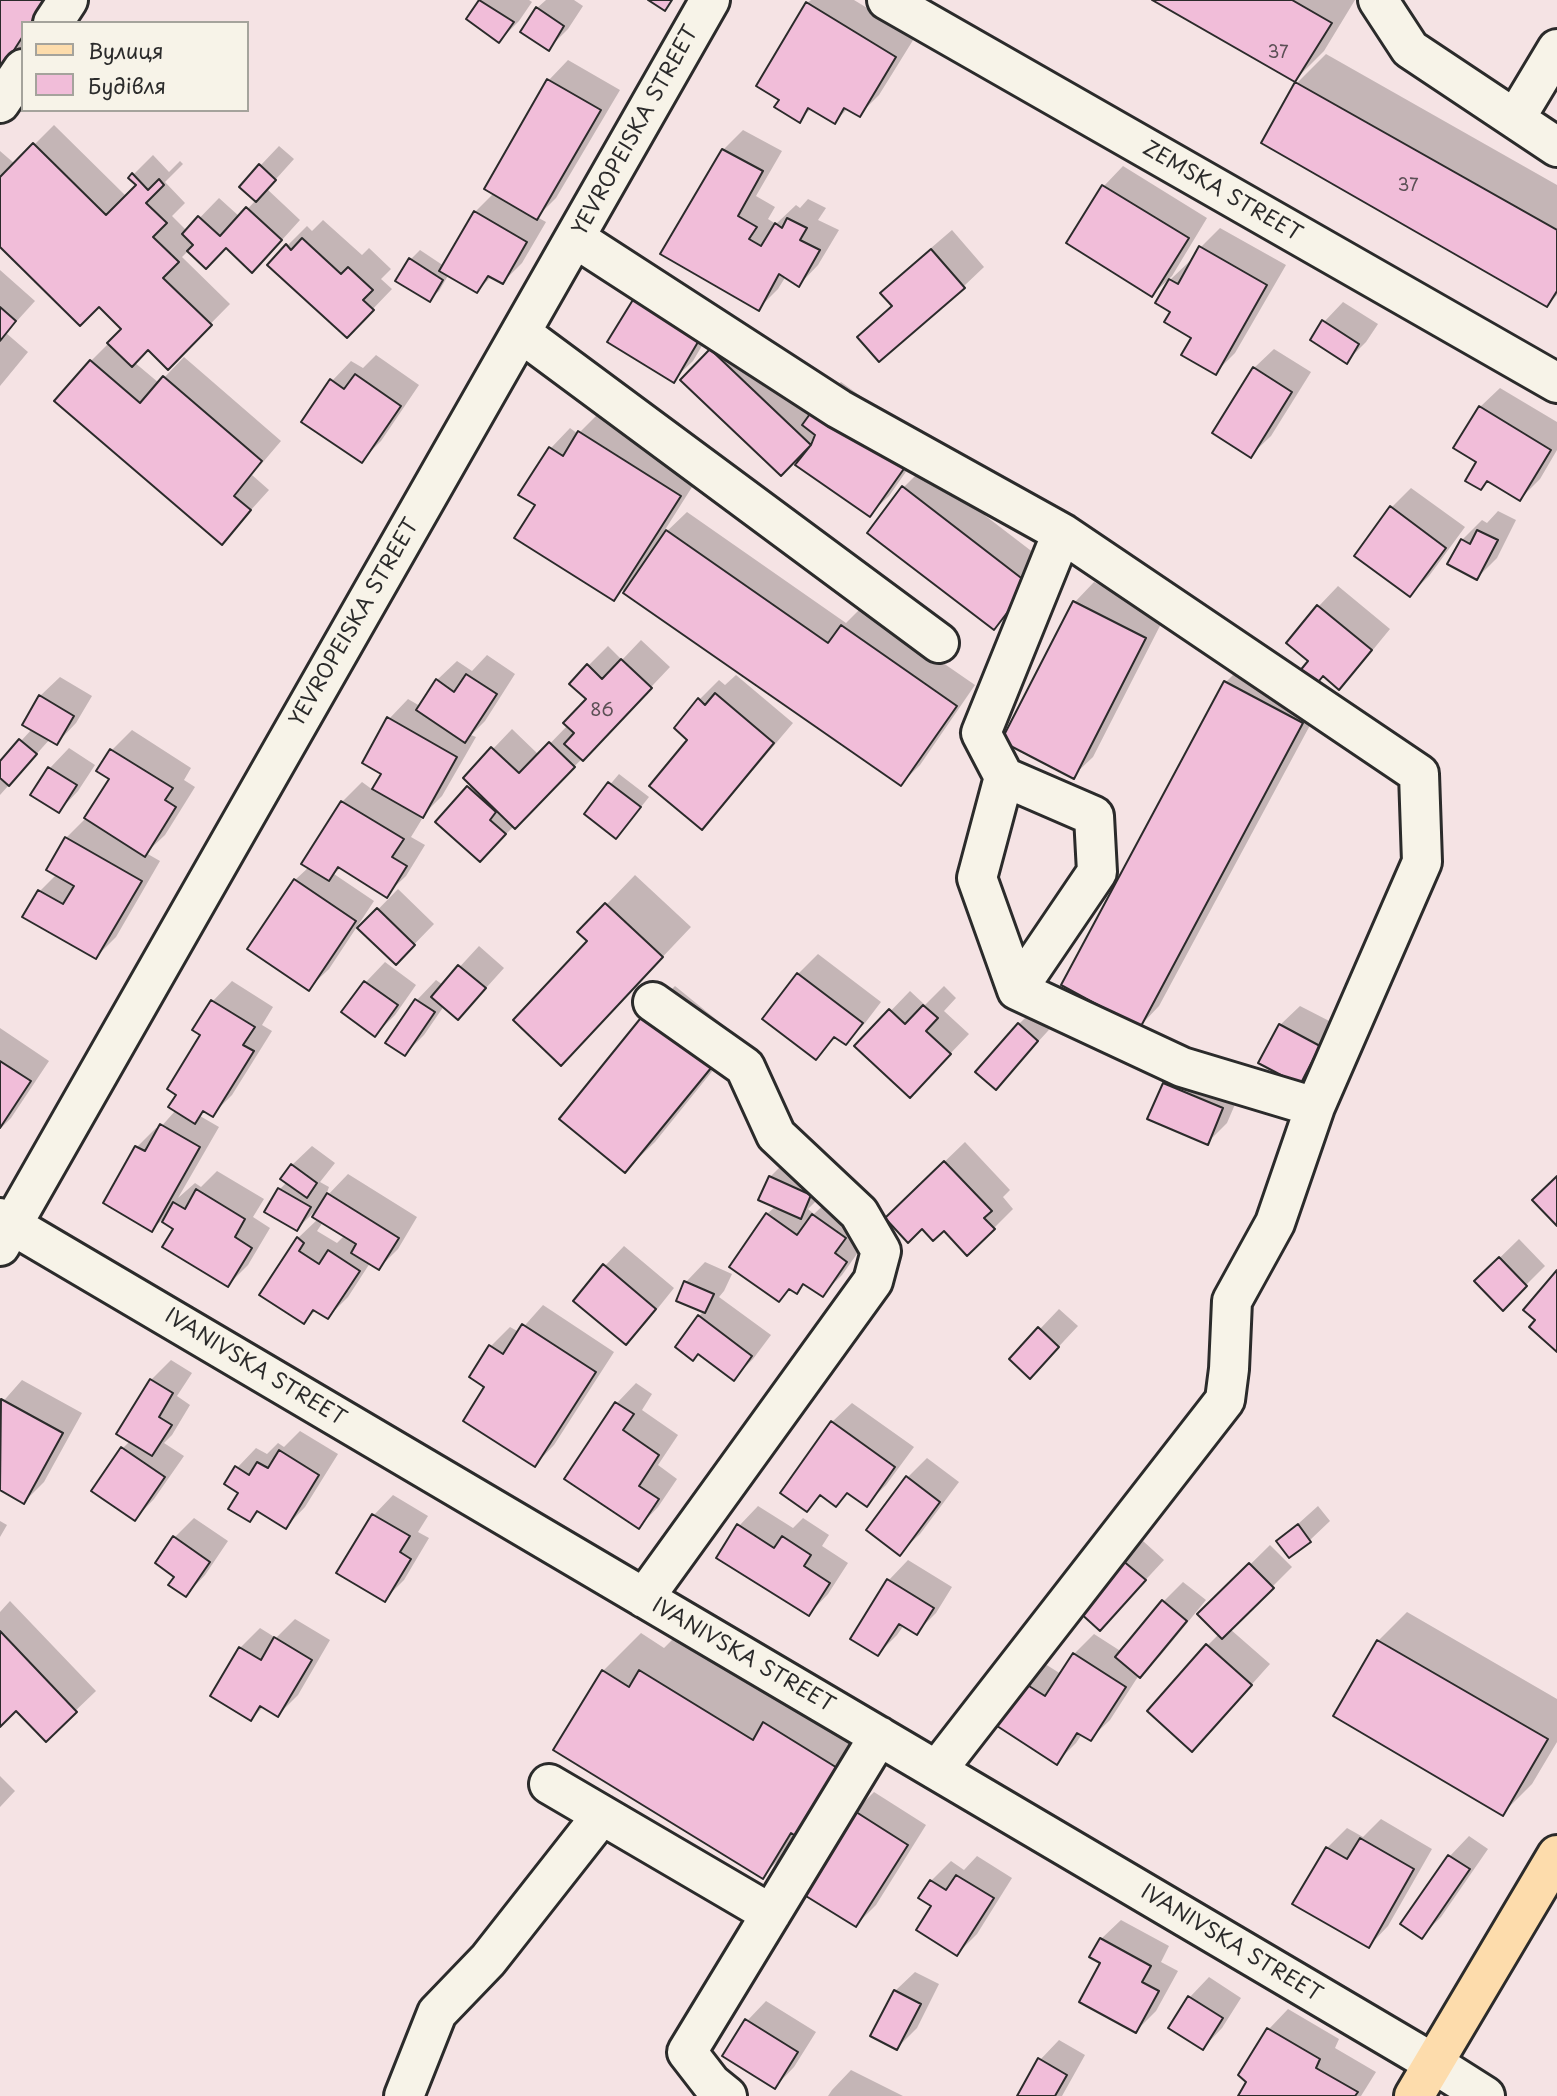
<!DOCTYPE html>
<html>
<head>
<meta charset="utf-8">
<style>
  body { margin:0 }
  #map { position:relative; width:1557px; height:2096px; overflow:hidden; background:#f5e3e4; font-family:"Playpen Sans",sans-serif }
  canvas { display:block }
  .legend { position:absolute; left:21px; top:21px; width:228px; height:91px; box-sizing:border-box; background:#f7f3e8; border:2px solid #a5a39c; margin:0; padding:9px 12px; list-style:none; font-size:21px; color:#2b2b2b }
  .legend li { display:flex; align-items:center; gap:14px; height:35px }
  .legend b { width:35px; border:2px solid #a5a39c }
</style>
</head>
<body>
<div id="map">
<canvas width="1557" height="2096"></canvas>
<ul class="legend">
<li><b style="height:9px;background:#fddcac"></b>Вулиця</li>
<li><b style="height:19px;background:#f1bdd9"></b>Будівля</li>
</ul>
</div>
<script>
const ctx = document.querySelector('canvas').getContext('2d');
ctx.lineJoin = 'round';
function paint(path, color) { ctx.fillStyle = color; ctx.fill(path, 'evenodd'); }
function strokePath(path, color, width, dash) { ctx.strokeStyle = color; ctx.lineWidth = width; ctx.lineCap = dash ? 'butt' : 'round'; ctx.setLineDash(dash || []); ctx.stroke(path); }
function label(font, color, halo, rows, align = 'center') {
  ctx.font = font + ' "Playpen Sans",sans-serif'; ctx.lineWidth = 6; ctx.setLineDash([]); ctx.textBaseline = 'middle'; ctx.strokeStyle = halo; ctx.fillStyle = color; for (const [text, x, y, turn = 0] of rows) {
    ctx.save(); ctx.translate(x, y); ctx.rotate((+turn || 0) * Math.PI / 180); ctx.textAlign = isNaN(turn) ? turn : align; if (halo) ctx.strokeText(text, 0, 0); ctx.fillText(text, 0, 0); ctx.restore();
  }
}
const shadow = new Path2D(`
  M0,0H51L37,23H23V45L7,69Z
  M481,0H529L532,2L519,21L499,41L468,19Z
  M546,0H574L583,6L568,29L549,48L537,8Z
  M811,0H854L915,37L879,95L859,115L848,108L835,122L812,108L799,120L781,100L807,3Z
  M1155,0H1355L1324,51L1295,80Z
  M1326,54L1557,185V295L1547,305L1297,83Z
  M568,60L620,90L556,198L537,217L546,222L522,263L503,282L492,276L477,291L449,274L439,291L429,300L410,260L420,250L444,266L475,212L494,193L486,189L549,80Z
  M54,125L127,197L138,185L130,178L153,155L169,172L180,161L183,164L165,182L185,203L172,216L187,231L219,198L240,217L256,200L260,166L279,146L294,159L267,189L300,220L272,251L227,246L189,250L182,257L230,304L168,367L148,348L134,362L159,383L184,357L281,441L252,475L269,490L222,542L91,361L123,329L99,304L0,245V151L15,164Z
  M743,130L782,151L756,196L775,207L768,219L776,224L796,205L800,208L808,199L826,208L818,220L839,230L818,265L799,285L786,276L778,289L758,309L723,150Z
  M1123,166L1207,218L1172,276L1152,295L1069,243L1104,186Z
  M323,220L362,255L369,248L391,269L381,279L392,289L347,336L287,246L307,226L312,231Z
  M1220,228L1286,265L1235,353L1216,372L1193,337L1173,311L1157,302L1171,279L1190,261L1192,262L1201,247Z
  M952,230L984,267L964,286L879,360L859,337L893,305L883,293L902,273Z
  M0,270L35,301L6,333L28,352L0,386Z
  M660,272L723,310L693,361L673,380Z
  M1343,302L1378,324L1366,342L1347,361L1324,322Z
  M731,330L821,401L841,382L926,443L889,496L869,515L797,464L804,453L803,452L683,380Z
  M1274,349L1311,372L1271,436L1251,455L1254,368Z
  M376,355L419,385L381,441L361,461L332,381L351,361L363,368Z
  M1500,388L1557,422V450L1540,479L1520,499L1489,480L1481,488L1479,461L1480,407Z
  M599,413L699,476L663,533L664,534L687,512L846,623L862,607L975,685L920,765L901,784L622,590L614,599L537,505L521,495L551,448L570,428L578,434Z
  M923,468L1047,563L1013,608L994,628L904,487Z
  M1411,488L1465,527L1429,576L1410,595L1391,508Z
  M1498,511L1516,520L1497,558L1477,578L1462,540L1482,520L1487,523Z
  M1094,582L1164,618L1093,757L1073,776L1075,602Z
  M1338,586L1390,629L1358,668L1339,687L1289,643L1319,606Z
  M641,640L670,667L602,739L500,840L438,821L472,784L493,749L512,729L539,755L568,725L588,699V666L608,646L622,660Z
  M487,655L515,674L485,721L471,735L476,737L442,796L420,818L422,819L411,837L425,845L406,876L386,895L341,867L334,874L374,901L329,969L309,988L295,880L309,867L342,802L362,782L373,790L383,773L389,719L408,699L420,706L437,680L457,661L472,671Z
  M1246,662L1322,703L1159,1006L1140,1026L1063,984L1226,682Z
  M736,675L793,723L721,808L702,828L690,740L699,700L719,680L725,685Z
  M60,677L92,696L76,723L57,743L50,739L0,795V764L32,729L40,696Z
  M132,730L191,768L184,780L195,787L165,835L146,853L160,861L116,937L96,957L24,916L40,891L57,874L66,838L85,819L111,778L99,771L112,750Z
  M69,748L95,765L78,791L59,811L33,794L50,768Z
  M619,774L649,797L625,827L586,813Z
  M635,875L691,927L561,1064L589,941L580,932Z
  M398,889L434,924L396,963L360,928Z
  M479,946L504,968L477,998L458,1018L444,1006L424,1035L405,1054L388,1043L417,1000L436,980L443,985Z
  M818,954L881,1002L865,1023L846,1043L837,1036L816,1057L798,974Z
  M385,962L416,985L395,1015L375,1035L344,1012L366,982Z
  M232,981L273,1007L262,1025L272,1031L232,1095L212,1115L205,1110L200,1116L219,1127L178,1198L195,1183L201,1187L217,1171L264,1199L253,1217L270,1228L248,1265L228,1285L176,1228L162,1220L152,1229L137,1147L156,1128L159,1129L176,1110L179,1094L203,1035L195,1030L213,1001Z
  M675,986L739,1038L655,1142L625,1171L646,1015Z
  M944,986L956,998L944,1011L969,1034L929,1076L857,1046L910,991L925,1005Z
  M1039,1004L1057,1021L996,1088L1019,1024Z
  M1300,1006L1339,1026L1319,1064L1300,1083L1280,1025Z
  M0,1028L49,1061L11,1118L0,1129Z
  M1184,1064L1242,1088L1227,1123L1207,1143L1164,1084Z
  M965,1142L1010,1190L1003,1197L1013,1209L994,1228L944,1229L907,1198Z
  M312,1146L335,1163L320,1182L329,1187L325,1198L348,1174L417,1217L398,1249L379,1268L370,1263L348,1297L328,1317L316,1310L304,1322L298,1238L318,1219L319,1207L297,1229L280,1189L287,1182L292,1165ZM323,1222L345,1235L337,1243L317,1231Z
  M790,1157L820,1197L808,1209L814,1214L833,1196L866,1241L842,1275L822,1295L805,1283L797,1292L791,1288L779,1300L767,1214L776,1206L770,1177Z
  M1519,1239L1545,1266L1503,1308L1476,1281Z
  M624,1246L674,1288L646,1323L626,1343L605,1266Z
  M705,1262L732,1274L724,1291L719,1297L771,1335L753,1359L734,1378L699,1316L704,1311L686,1282Z
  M543,1305L614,1352L554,1445L535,1465L487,1387L491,1346L510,1327L519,1332Z
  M1059,1309L1078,1326L1049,1357L1040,1329Z
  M171,1360L192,1373L177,1396L190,1405L172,1435L164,1443L184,1456L154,1499L135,1519L93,1491L123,1448L130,1441L151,1380Z
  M22,1380L82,1413L44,1482L24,1502L0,1488V1405Z
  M636,1383L652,1394L642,1410L678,1435L658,1465L677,1479L658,1507L639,1527L567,1478L617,1403Z
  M852,1403L914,1447L886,1485L867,1504L849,1492L836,1505L822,1495L807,1510L832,1422Z
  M300,1431L338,1454L305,1507L286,1527L260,1511L250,1520L241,1492L237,1468L256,1448L267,1454L278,1443L284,1447Z
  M927,1458L959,1482L920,1534L900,1553L908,1477Z
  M393,1495L428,1516L418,1532L429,1538L404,1580L384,1600L374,1515Z
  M758,1506L793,1528L803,1518L829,1535L822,1546L848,1563L828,1594L809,1614L739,1526Z
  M1318,1506L1330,1521L1310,1540L1290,1556L1279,1541Z
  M194,1518L228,1541L205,1575L186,1595L176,1576L174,1538Z
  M0,1521L7,1525L0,1537Z
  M1143,1541L1164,1560L1100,1629L1124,1561Z
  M1270,1545L1292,1567L1230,1629L1270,1664L1211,1730L1208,1645L1219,1634L1200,1614Z
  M908,1560L952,1587L936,1613L916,1633L904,1625L897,1635L878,1654L852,1639L889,1580Z
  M1183,1582L1206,1600L1160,1656L1139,1675L1110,1720L1090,1739L1082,1734L1076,1743L1056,1763L1023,1682L1042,1662L1061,1674L1074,1654L1094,1634L1122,1652L1164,1601Z
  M10,1601L96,1691L46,1739L16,1708L0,1724V1612Z
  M1407,1612L1557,1699V1742L1532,1784L1503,1813L1378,1641Z
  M295,1619L330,1640L298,1695L278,1715L264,1706L251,1719L240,1648L260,1628L276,1638Z
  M641,1633L664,1648L679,1633L884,1735L801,1837L762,1877L603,1671Z
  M0,1776L15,1791L0,1807Z
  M874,1792L926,1825L876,1905L856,1925L854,1812Z
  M1381,1819L1432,1849L1388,1926L1369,1946L1327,1848L1347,1828L1363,1837Z
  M1469,1836L1488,1849L1441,1917L1422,1936L1403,1923L1450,1856Z
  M977,1856L1012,1878L977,1934L957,1954L934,1906L931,1881L951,1861L964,1870Z
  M1121,1920L1169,1946L1161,1962L1178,1971L1156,2011L1136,2031L1102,1962L1101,1939Z
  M915,1972L939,1984L917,2028L897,2048L895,1991Z
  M1209,1977L1241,1998L1222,2028L1203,2048L1190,1997Z
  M766,2001L816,2032L794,2067L775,2087L747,2021Z
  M1288,2009L1339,2039L1335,2048L1376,2072L1361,2096H1240L1269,2029Z
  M1059,2040L1085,2055L1062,2096H1019L1040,2060Z
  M851,2070L903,2096H828L832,2090Z`);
const building = new Path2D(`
  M0,0H46L31,23H23V36L0,72Z
  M479,0L514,22L499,43L466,19Z
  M648,0H672L665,11Z
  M1152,0H1292L1332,23L1295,82Z
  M806,2L896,57L860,117L844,108L835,124L808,108L800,123L774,107L779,100L756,86Z
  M536,7L564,26L549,51L520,32Z
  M547,79L601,110L537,220L484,189Z
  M1295,82L1557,230V291L1547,307L1261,143Z
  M33,143L106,215L136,185L128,178L132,173L148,190L159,179L164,185L146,203L167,223L153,237L179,262L163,278L212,325L168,370L148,350L132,367L107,343L121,329L99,307L80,326L0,247V177Z
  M722,149L763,171L738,216L757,227L749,239L761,246L775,223L782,228L787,218L807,228L800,240L820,250L799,287L779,274L759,311L660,254Z
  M259,164L276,180L256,202L239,187Z
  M1102,185L1189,238L1152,297L1066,243Z
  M246,207L282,240L252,273L226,248L206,269L187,251L193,245L182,234L198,216L220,236Z
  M474,211L527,242L503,284L488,276L477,293L439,271Z
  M302,238L341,274L348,267L373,290L363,300L374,310L347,338L267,265L286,244L291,250Z
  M1199,246L1267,285L1216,375L1181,355L1191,338L1164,322L1170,312L1155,303L1169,279L1178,284Z
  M931,249L965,288L879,362L857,337L892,306L880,293Z
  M409,258L443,280L430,302L395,281Z
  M639,290L705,330L674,383L607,342Z
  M0,307L16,321L0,341Z
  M1322,320L1359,344L1347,364L1310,340Z
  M710,349L811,445L781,476L680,380Z
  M90,360L140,403L163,376L262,461L234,496L251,510L222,545L54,401Z
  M1253,367L1292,392L1251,458L1212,433Z
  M355,374L401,406L362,463L301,422L330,379L344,389Z
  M820,400L908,463L870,517L795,465L811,445L815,435L802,425Z
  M1479,406L1551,450L1520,501L1487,481L1481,490L1465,481L1476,462L1453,448Z
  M578,431L681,496L614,601L514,538L535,505L518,495L549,447L563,456Z
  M902,486L1029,584L994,630L867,533Z
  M1390,506L1446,548L1410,597L1354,556Z
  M666,530L828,643L841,625L957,706L901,786L623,593Z
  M1477,530L1498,540L1477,580L1447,564L1461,539L1470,544Z
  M1073,601L1146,638L1074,779L1001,741Z
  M1317,605L1372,650L1339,690L1323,676L1315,686L1299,672L1308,661L1286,643Z
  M621,659L652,688L583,761L564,744L574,733L563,723L586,699L569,684L587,664L602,679Z
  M466,674L497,694L465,743L416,710L436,679L454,692Z
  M1224,681L1303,723L1140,1028L1061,985Z
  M715,693L774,743L702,830L649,786L687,740L674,728L698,698L705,705Z
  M39,695L74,716L57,745L22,725Z
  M387,717L457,757L423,818L372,789L381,774L362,763Z
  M19,739L37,754L9,786L0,778V761Z
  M549,742L575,767L515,829L463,778L491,747L519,773Z
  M110,749L173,788L165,800L176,807L145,857L84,818L109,779L96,771Z
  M48,767L77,785L59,813L30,795Z
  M608,782L641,807L616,839L584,814Z
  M467,786L496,812L490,820L506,834L480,862L435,822Z
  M341,801L404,839L392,857L407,866L387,898L338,867L329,881L301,864Z
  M65,837L142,881L96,959L22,917L38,890L63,904L74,886L46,870Z
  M294,879L356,921L309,991L247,949Z
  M605,903L663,957L561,1066L513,1020L587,941L577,932Z
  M377,908L415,945L396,965L357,928Z
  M458,965L486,988L458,1020L431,997Z
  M797,973L863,1023L846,1045L834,1037L816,1060L762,1019Z
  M364,981L398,1005L375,1037L341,1012Z
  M415,999L435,1012L405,1056L385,1043Z
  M211,1000L255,1027L243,1045L254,1051L213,1117L203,1111L195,1124L168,1107L176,1095L167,1089L200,1035L192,1030Z
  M923,1005L938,1018L926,1031L951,1054L910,1098L854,1046L889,1009L905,1024Z
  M644,1014L711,1068L625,1173L559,1119Z
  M1018,1023L1038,1041L996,1090L975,1072Z
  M1279,1024L1320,1046L1300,1085L1258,1063Z
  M0,1061L31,1081L0,1128Z
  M1163,1083L1223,1108L1208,1145L1147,1119Z
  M160,1124L200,1147L152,1232L103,1203L135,1146L145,1151Z
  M944,1161L992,1211L984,1218L995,1229L967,1256L944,1231L933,1241L922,1229L908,1243L885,1218Z
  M291,1164L317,1183L307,1198L280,1179Z
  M769,1176L811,1195L801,1219L758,1200Z
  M1557,1176V1226L1532,1200Z
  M278,1188L311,1207L297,1231L264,1212Z
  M196,1189L245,1219L235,1237L252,1248L228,1287L162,1247L173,1229L162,1222L173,1202L185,1209Z
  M327,1193L399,1238L379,1270L351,1253L356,1244L312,1217Z
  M766,1213L797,1235L812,1214L846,1238L835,1253L847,1262L823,1297L803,1284L797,1294L789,1289L779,1302L729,1267Z
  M297,1237L304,1243L299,1251L319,1264L328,1250L360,1271L328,1319L313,1310L304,1324L259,1295Z
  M1499,1257L1527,1286L1503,1311L1474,1281Z
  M603,1264L656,1309L626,1345L573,1301Z
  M1557,1270V1352L1529,1327L1535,1320L1523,1310Z
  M684,1281L714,1294L705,1313L676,1301Z
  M698,1315L752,1356L734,1381L698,1354L693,1361L675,1347Z
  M522,1324L596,1372L535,1467L463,1421L484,1387L469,1377L489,1345L503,1354Z
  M1038,1327L1059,1347L1030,1379L1009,1359Z
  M150,1379L173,1393L159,1417L172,1425L152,1456L116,1434Z
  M1,1399L63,1433L24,1504L0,1490Z
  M615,1402L634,1414L623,1430L659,1455L639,1486L659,1499L639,1529L564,1479Z
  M831,1421L895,1467L867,1507L847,1493L836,1507L820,1495L807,1512L780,1493Z
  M121,1447L165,1477L135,1521L91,1491Z
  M279,1450L319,1475L286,1529L257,1511L250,1522L228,1509L238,1493L224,1484L235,1466L249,1475L257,1462L268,1468Z
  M906,1476L940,1502L900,1556L866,1530Z
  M372,1514L410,1536L400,1552L411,1559L385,1602L336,1573Z
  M737,1524L774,1548L782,1536L811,1555L804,1566L830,1583L809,1616L716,1558Z
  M1298,1524L1311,1542L1289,1558L1276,1541Z
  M173,1536L210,1562L186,1597L168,1585L174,1577L155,1563Z
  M1122,1560L1146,1580L1100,1631L1078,1611Z
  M1249,1563L1274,1588L1222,1639L1197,1614Z
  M887,1579L934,1608L917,1635L899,1624L878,1656L850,1639Z
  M1162,1600L1187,1621L1140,1678L1115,1657Z
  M0,1631L77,1712L46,1742L16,1711L0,1727Z
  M274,1637L312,1660L278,1717L260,1706L251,1721L210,1696L239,1647L261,1660Z
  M1377,1640L1548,1739L1503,1816L1333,1716Z
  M1206,1644L1252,1685L1192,1752L1147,1711Z
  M1073,1653L1126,1687L1091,1741L1077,1733L1057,1765L994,1724L1021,1681L1045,1696Z
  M602,1670L629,1687L639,1670L753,1740L763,1722L847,1774L805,1842L791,1833L763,1879L553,1750Z
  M853,1810L908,1845L856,1927L801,1893Z
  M1360,1838L1414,1869L1369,1948L1292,1904L1326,1847L1347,1859Z
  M1448,1855L1470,1869L1422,1939L1400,1924Z
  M956,1875L994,1898L957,1956L916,1930L931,1906L918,1898L930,1880L946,1890Z
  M1100,1938L1151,1966L1142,1982L1159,1991L1136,2033L1079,2002L1100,1963L1089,1957Z
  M894,1990L921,2004L897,2050L870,2036Z
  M1188,1996L1223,2018L1203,2050L1168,2028Z
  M745,2019L798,2052L775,2089L722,2056Z
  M1267,2028L1320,2059L1316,2068L1358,2092L1355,2096H1238L1246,2082L1238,2075Z
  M1038,2058L1067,2075L1055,2096H1017Z`);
const minor = new Path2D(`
  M887,0L1557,383
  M1378,0L1410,49L1557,147
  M53,23L68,0
  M0,103L23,69
  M1515,119L1557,49
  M575,238L839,409L1062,533L1419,774L1422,862L1315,1107L1275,1223L1232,1301L1229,1369L1225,1400L937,1770
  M521,333L939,643
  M1004,777L977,878L1017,990L1182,1067L1315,1107
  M1017,990L1097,872L1094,816L1004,777L981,733L1062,533
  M0,1218L1433,2063L1485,2096
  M0,1246L710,0
  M644,1598L873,1281L881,1251L859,1213L776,1135L745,1067L653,1002
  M549,1784L771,1914
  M404,2096L437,2013L488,1960L602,1815
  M727,2096L711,2083L687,2052L879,1736`);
const major = new Path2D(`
  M1414,2096L1557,1855`);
const numberNames = [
  ["37",1278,53],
  ["37",1408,186],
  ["86",602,711]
];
const streetNames = [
  ["YEVROPEISKA STREET",636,131,-61],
  ["ZEMSKA STREET",1222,192,30],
  ["YEVROPEISKA STREET",355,623,-60],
  ["IVANIVSKA STREET",255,1368,31],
  ["IVANIVSKA STREET",743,1656,30],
  ["IVANIVSKA STREET",1231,1944,31]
];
paint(shadow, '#0003');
paint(building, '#f1bdd9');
strokePath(building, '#2b2b2b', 2);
strokePath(minor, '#2b2b2b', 44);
strokePath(major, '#2b2b2b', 44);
strokePath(minor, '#f7f3e8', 38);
strokePath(major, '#fddcac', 38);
label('18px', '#5c5056', null, numberNames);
label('21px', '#2b2b2b', '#f7f3e8', streetNames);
</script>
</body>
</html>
